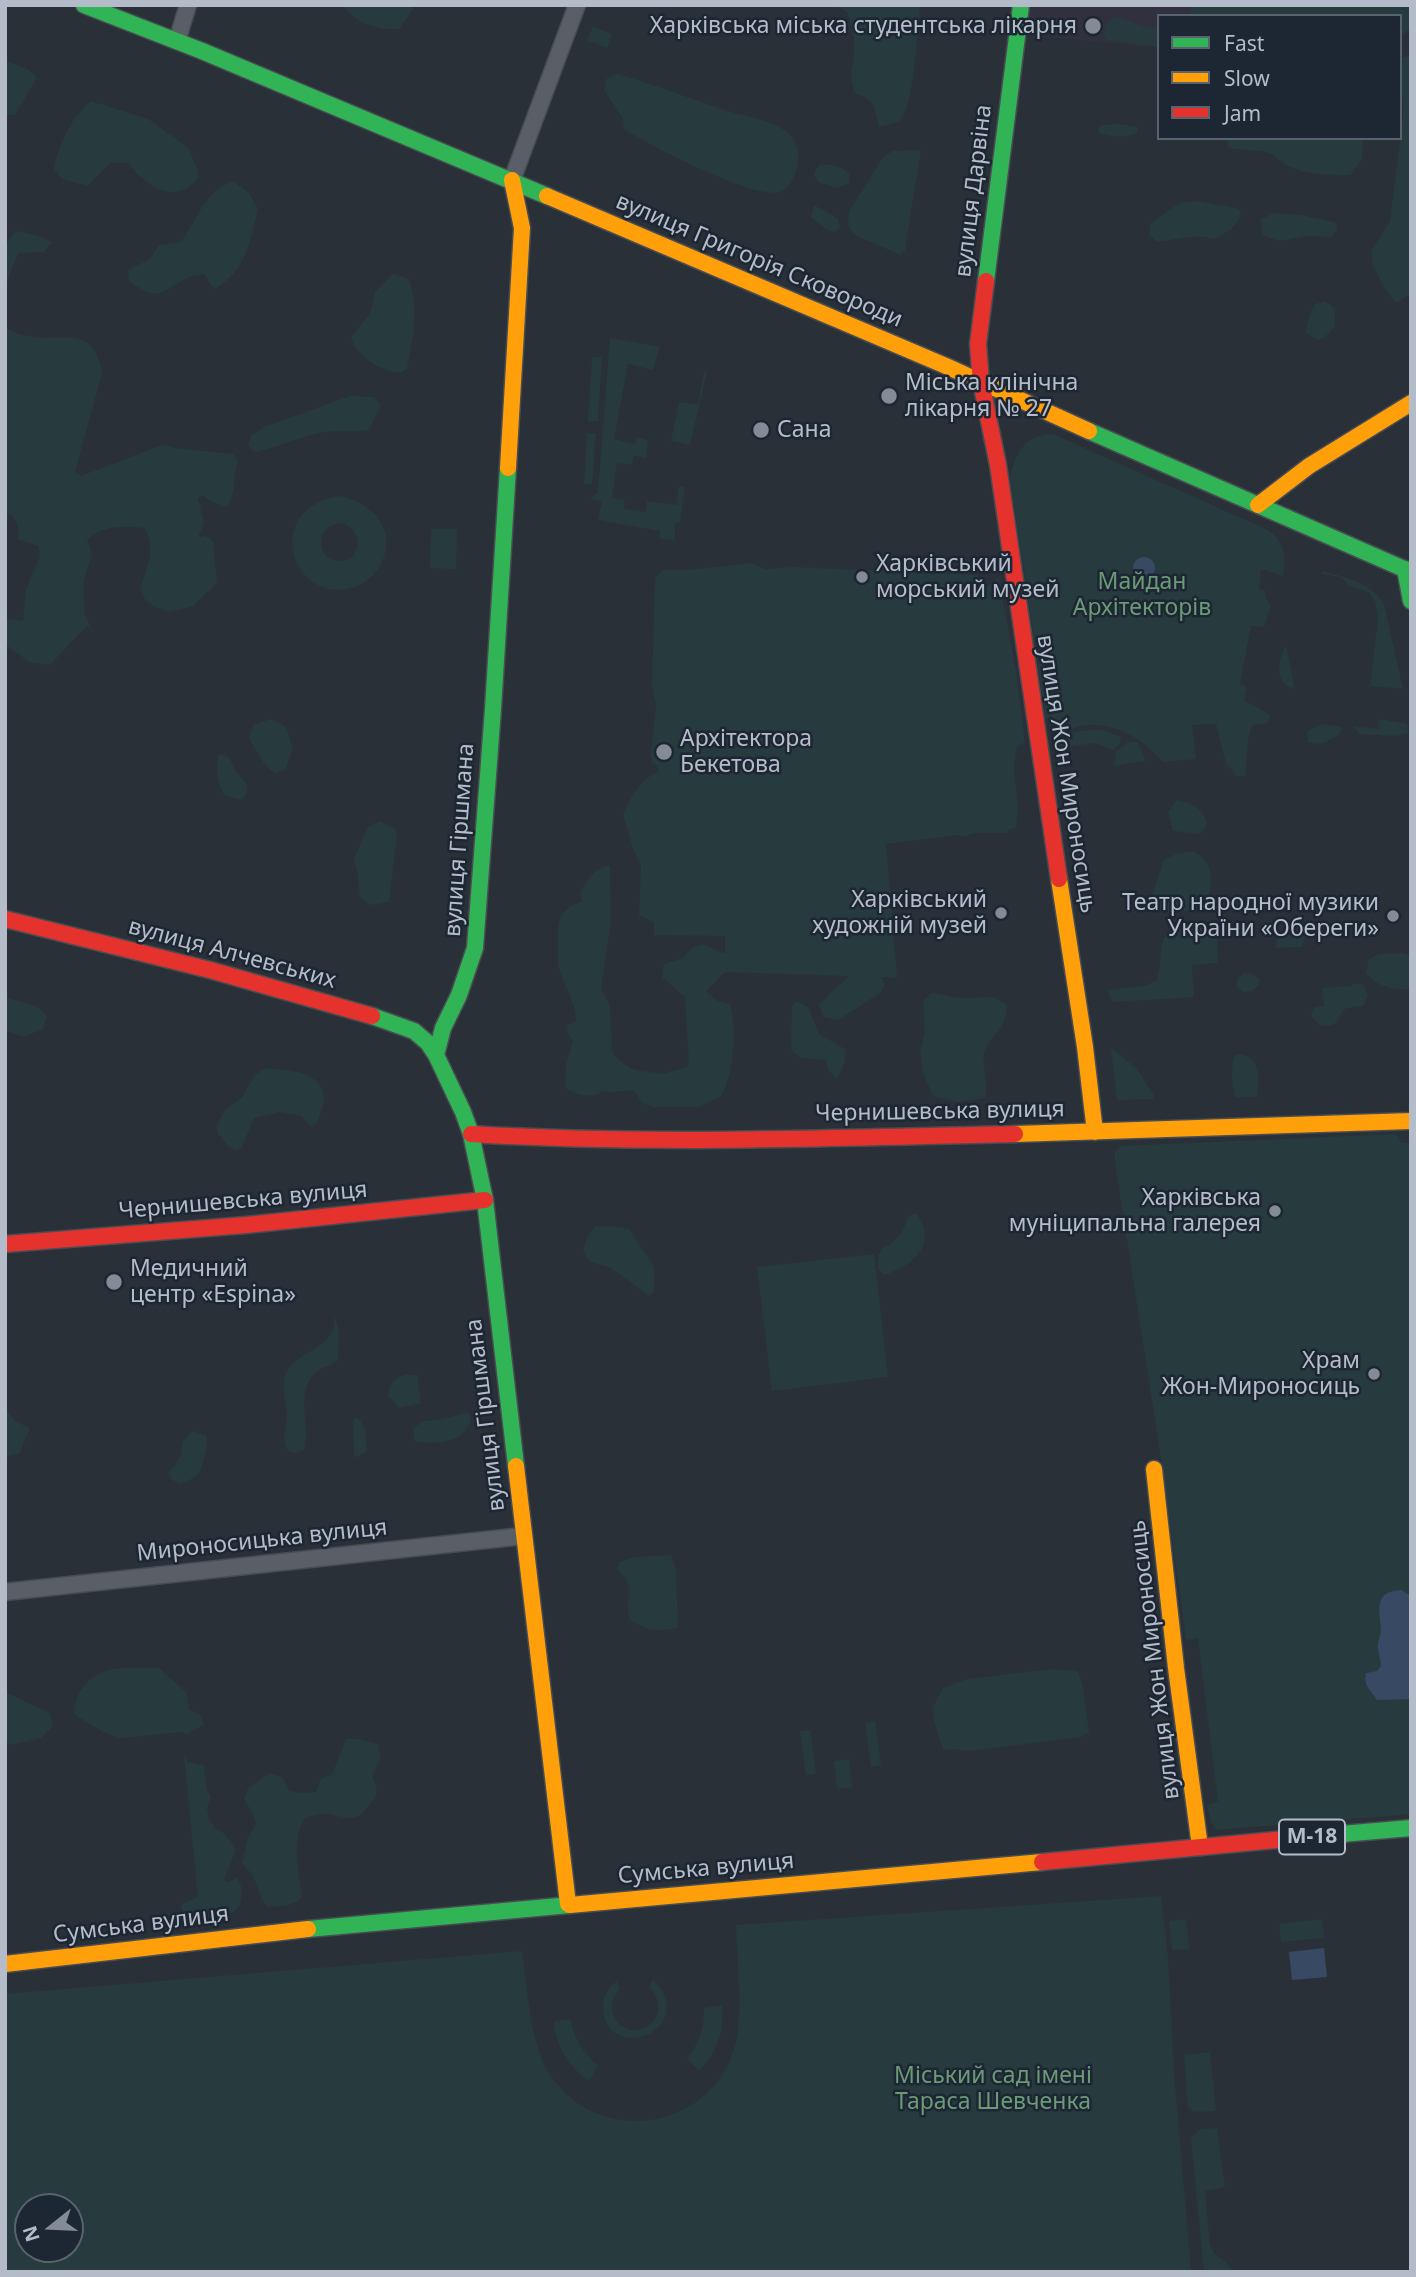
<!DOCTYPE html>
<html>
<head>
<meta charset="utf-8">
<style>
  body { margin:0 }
  #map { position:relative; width:1416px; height:2277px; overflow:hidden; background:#2a3038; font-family:"Noto Sans",sans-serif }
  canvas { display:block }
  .frame { position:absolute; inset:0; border:7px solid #b4bcc9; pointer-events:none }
  .legend { position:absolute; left:1157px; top:14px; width:245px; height:126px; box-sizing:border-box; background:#1d2633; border:2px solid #59626f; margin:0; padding:9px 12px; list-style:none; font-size:21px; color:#b4bcc9 }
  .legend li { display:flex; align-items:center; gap:14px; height:35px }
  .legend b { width:35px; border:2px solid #59626f }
  .north { position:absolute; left:14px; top:2193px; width:70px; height:70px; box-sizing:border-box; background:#1d2633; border:2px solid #59626f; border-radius:50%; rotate:252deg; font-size:19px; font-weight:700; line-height:28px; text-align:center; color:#b4bcc9 }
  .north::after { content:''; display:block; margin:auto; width:24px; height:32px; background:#848b96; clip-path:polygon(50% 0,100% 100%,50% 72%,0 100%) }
</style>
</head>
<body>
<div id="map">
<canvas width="1416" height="2277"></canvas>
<div class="frame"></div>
<ul class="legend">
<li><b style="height:9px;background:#30b455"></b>Fast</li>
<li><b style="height:9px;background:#ff9f0a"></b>Slow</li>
<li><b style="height:9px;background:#e5322d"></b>Jam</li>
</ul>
<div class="north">N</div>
</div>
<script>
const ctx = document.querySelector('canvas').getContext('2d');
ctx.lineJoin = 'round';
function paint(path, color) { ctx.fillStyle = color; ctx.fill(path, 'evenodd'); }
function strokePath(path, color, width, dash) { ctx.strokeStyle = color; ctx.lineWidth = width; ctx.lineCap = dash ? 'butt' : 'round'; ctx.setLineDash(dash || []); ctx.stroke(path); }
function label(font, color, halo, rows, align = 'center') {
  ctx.font = font + ' "Noto Sans",sans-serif'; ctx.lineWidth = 5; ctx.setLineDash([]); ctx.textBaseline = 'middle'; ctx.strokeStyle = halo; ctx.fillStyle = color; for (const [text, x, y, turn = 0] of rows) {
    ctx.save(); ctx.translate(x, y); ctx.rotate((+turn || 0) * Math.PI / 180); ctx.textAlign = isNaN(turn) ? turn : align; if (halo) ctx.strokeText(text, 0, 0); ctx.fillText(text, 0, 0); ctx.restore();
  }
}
const medical = new Path2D(`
  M1029,5H1210L1209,16H1159V48L1025,35Z`);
const green = new Path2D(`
  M343,5H412L413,9L399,29C379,30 354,24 343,5Z
  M835,5H920C918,26 914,109 900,120C895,124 885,125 879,127C873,106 877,101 855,93C848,71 853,73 854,53C855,39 852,26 848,13Z
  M1191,5H1411V28L1400,36V16H1189Z
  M1119,17L1142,26L1159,29V47L1107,40L1104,33C1106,24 1109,19 1119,17Z
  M593,26L612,34L607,48L587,40Z
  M1411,56V293L1398,302L1394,301L1380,280L1373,265L1371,251L1390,221L1403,116L1401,71L1403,57Z
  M5,61L28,69L37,78L15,115L5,116Z
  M617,74C654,84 691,99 728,111C745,116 775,121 788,133C798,141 800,155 797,167C795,176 790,189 780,192C754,200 649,145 624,129L623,119L604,90L606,79Z
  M91,101L148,119L179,141L189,149L197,169L198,178C176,207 145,186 128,163H110L87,186L62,179L54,169C57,147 73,114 91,101Z
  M1119,124L1138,127L1137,132C1127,140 1111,135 1100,134L1098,129L1102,125Z
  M1227,138H1363L1362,160L1350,175C1329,175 1303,175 1285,164C1280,162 1276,156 1271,154C1258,148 1241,152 1228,147Z
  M921,150L905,250L900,255L853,234L848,225L849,211L883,157L893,151Z
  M821,164C832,165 842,166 850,174L849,183L838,188L820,183L814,176L815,170Z
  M234,182L249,193L258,209C249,243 247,271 214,289L204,274C199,275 193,275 188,278C160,291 161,304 129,281L128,270L150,259L159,245L181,242C197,221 206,187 234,182Z
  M1197,201L1236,208L1241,212C1238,227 1227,233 1214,239C1193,233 1177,240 1157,242L1149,235L1151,223L1180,203Z
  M814,205L838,218L840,228L834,232L827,230L811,217Z
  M1274,213L1300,215L1334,222L1337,224V230L1331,237L1307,236L1279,241L1263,235L1260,220Z
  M15,231L39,236L52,242L44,252L18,253L5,288V246Z
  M393,274L409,279C419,309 413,338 407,369L400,373C381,371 356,357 351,337L370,314L375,292Z
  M1325,301L1335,309V326L1324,338L1318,340L1306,333C1307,323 1309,314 1315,304Z
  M5,328C17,334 30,337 43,338C57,338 76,335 88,343C97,349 100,363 102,373L75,472L81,476L165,444L175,448L233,454L238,461C232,477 237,493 227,507L210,501L202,495L198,499L204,523L198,537L205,536L213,541L217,583L193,606L169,612L155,607L145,599L140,589C147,567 157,548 144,528C123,526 102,525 87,540L92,554L84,580L83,594L85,615L90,625C74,637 64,651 50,665L29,662L5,644V618L23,621L26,590L40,556L38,546L18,539C19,528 18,521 10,514H5Z
  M610,338L660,347L653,370L628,364L614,439L635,444L637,438L648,440L646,458L634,456L632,465L617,463L612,498L625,500L624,509L646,512L647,501L676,505L679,486L685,487L680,522L675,523V540L659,539L660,531L598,520L602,501L590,499L598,492Z
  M592,357H602L598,421H588Z
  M704,371L707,372L690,445L671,441L679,402L698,405Z
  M350,396L374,397L381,405L369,430C355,432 339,430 325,432C300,436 279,447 255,452L248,446L251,436L264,427Z
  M587,433H596L592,484H584Z
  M1053,434L1268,530C1284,540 1287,559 1283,576L1261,569L1259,589L1265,590V597L1271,605L1264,627L1251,626L1240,684L1247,687L1244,700L1270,715L1268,723L1252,725C1246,741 1248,759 1245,776H1236L1226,763L1216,724L1192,725L1196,759L1163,762C1154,754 1144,742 1134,737C1108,723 1080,718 1056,739L1053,718L1046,719L1010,477C1016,452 1024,435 1053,434Z
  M341,496C372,503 397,529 382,562C377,573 366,583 355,587C289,607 262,505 341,496ZM341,523C361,527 365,559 341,561C317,563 312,526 341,523Z
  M431,529H457L456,569L430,568Z
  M751,563L766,569L792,567L978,575L981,590L999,578L1016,671L1025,742L1017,746L1014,768L1018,809L1016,828L1010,829L1007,833H975L963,837L957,835L886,844L897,978L881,977L885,984L880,993L838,1020L823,1017L819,1004L849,976L725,972L706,991L718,1001L730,1004C737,1027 734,1075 721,1096L699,1107H653L642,1103L634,1090L612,1092L603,1091C590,1099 577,1095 565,1088L566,1066L573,1041L567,1032L568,1025L576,1021C576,1001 564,987 559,968C557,961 558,952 558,945C557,923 558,908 582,902L580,892C590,877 592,870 610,865L611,922L601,989L610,1005L612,1052L619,1060L630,1068L641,1071L662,1074L689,1066L685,997L662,977L664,964L683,958L692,948L704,944L719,952L725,953V936L654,935V922L639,915L641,866L633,849L623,814C630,798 641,779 658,772V766L652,763L651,754L656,705L652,686L655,578L662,570H689Z
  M1322,571C1345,577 1370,582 1384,604L1403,689L1370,686L1378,619L1375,601L1368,592L1350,586L1340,577L1321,574Z
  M1286,645L1295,689C1273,684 1278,660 1286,645Z
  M271,719L286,727L293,749L285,770L275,773C261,764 258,752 249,739L253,725Z
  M1380,719L1407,724L1408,733L1396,736L1360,734L1353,726L1378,729Z
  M1322,724L1342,727L1340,734C1329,740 1321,747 1308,742L1307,731Z
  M1090,730H1103L1121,737L1119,745L1113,750L1095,743L1059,748L1057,747L1069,733Z
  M1128,742H1137L1146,761L1114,766L1116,751Z
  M219,754L229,757C232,762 234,769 238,774C247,783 252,789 242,800L224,795C218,781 214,769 219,754Z
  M1176,800C1192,803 1205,808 1207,826L1200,834L1173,831L1168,812Z
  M380,821L395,829L397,835L389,902L370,905L360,898L358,876L354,858L368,827Z
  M1193,851C1217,861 1218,899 1193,909C1182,914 1166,912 1154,908L1151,898L1164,860L1178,853Z
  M1187,924L1204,928L1217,940L1218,963L1192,965L1194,997L1112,1002L1108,991C1124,986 1140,990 1156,981C1168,953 1149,936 1187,924Z
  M1291,930L1302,931L1306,934L1302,947L1276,948L1278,936Z
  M1401,953L1411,955V989C1394,990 1376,987 1366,973L1369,959L1379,954Z
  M1244,973H1251L1259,979V985L1252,991L1243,992L1236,986L1239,977Z
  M1352,984H1363L1368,995L1363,1006C1357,1007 1349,1006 1344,1010C1335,1021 1339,1027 1320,1026L1311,1015L1314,1007L1324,1006L1322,988L1352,986Z
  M932,993L959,998L993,997L1007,1005C1006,1013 1006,1020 1001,1027C996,1035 986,1043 984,1054C982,1069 989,1084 985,1098L956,1102L933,1096L923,1073L920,1052L925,1033L923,1000Z
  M5,997L36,1006L47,1015L43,1029L24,1037L5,1031Z
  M797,1001L808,1007L819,1034L845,1049V1062L837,1080L829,1071L826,1060L801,1058L791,1050L792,1006Z
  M1113,1049L1137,1069L1156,1099L1117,1100L1111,1050Z
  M1235,1054C1262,1054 1259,1078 1257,1097H1235C1232,1082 1230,1069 1235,1054Z
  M265,1068C286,1070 326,1070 324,1101C323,1108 319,1116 317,1123L310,1126L301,1116L280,1112L254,1118L242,1147L236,1150L228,1146L218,1134L216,1127L225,1110L243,1096L254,1076Z
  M1396,1134L1402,1143H1411V1814L1217,1830L1211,1823L1207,1805L1218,1801L1198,1638L1186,1640L1163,1471L1115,1163V1152L1121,1146Z
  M916,1213C939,1243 914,1266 884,1275L878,1269V1259L881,1249C895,1244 904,1231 908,1217Z
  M611,1226L629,1229L654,1267V1292L649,1296L611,1268L590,1262L583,1250L587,1238L594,1227Z
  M874,1254L888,1377L772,1391L757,1267Z
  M335,1316L339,1330L338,1360C330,1366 322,1367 314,1374C295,1394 311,1426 304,1450L296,1453L288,1451C281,1439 287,1428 287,1414C286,1400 280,1384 287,1371C297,1353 322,1351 332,1332C334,1328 334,1321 335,1316Z
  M405,1375H417L421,1403L399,1408L388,1396C389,1384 393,1378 405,1375Z
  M5,1409L16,1422L30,1428L19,1454L8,1456L5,1459Z
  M468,1412L471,1420C464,1444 436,1444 415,1442L413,1430C421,1419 426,1421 438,1420C448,1419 458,1415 468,1412Z
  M358,1418L365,1428L367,1451L354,1458L353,1419Z
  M193,1431L207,1436C208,1444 207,1447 205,1454C200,1475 202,1474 181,1484L172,1480L168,1474L180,1458L183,1441Z
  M671,1555L676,1569L678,1624L677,1628C655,1631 651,1632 630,1620C623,1597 639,1589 617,1569L620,1562L634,1557Z
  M159,1668L186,1692L189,1709L200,1715L204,1725L187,1734L182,1732L121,1738L105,1733L75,1715C73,1695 85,1680 103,1672C116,1666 144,1668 159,1668Z
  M1053,1669L1078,1671L1083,1687L1089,1732L1081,1737L970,1751L954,1749L943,1750L935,1724L932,1708L943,1688L967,1679Z
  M5,1692L50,1713L53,1726L41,1738L11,1745L5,1740Z
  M875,1721L881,1765L871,1767L865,1723Z
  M810,1730L816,1774L806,1775L800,1731Z
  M346,1739H358L378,1744L381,1758L372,1776C377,1785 379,1794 372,1802C356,1823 352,1819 329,1814C323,1813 313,1816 306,1817C290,1840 299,1872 302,1898C292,1907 280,1906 268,1907C254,1892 262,1881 242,1864L248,1837L256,1824L252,1812L244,1799L248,1788L269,1773L282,1777L289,1790L300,1793L316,1792L321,1779L332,1774Z
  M184,1756L188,1762L204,1765L207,1790L211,1797L207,1808L209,1819L216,1829L225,1834L236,1850L224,1880L227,1883L237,1878C242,1885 242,1890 241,1899C239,1922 205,1915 189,1918L182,1911V1904L198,1897Z
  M849,1759L852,1787L837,1789L834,1761Z
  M1161,1896L1168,1957L1174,2072L1191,2272H5V1994L522,1951C528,1990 529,2046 553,2079C604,2149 716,2128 736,2042C743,2011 737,1959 736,1925ZM28,2207H70V2249H28Z
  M1186,1919L1189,1949L1172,1950L1169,1921Z
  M1322,1919L1324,1938L1281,1942L1279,1924Z
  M653,1979C702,2028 609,2066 603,2010C602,1999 607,1988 617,1981L620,1989C614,1996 610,2004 613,2014C625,2048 680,2022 649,1987Z
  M722,2005C725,2029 717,2053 699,2071L687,2058C699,2044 705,2026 704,2008Z
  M571,2019C573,2038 584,2054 598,2065L589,2081C569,2067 555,2045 554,2021Z
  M1210,2052L1216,2111L1194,2112L1188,2107L1184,2055Z
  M1217,2128L1225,2187L1205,2191L1210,2245L1214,2253L1231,2267L1232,2272H1204L1191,2138L1201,2129Z`);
const water = new Path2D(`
  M1133 568a11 11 0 1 1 22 0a11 11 0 1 1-22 0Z
  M1401,1590L1411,1596V1699L1377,1700C1371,1690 1363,1686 1366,1673L1377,1671L1381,1666C1381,1659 1377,1651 1378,1644C1379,1638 1381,1633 1381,1627C1379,1610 1374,1591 1401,1590Z
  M1324,1948L1327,1977L1292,1980L1289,1952Z`);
const street = new Path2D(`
  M177,41L188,5
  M512,180L577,5
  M5,1592L523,1536`);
const fast = new Path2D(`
  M84,5L202,51L547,196
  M986,281L1021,5
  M1089,431L1411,572
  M1405,569L1411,601
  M372,1016L414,1031L428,1043L436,1055L463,1112L471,1134L485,1200L516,1466
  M436,1055L443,1028L459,995L475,948L493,709L508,468
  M1318,1836L1411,1828
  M308,1929L570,1905`);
const slow = new Path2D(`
  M547,196L946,366L1089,431
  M508,468L522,228L512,180
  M1258,505L1309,466L1411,403
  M1059,879L1085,1047L1095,1132
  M1015,1134L1411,1121
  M516,1466L568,1904
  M1154,1469L1176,1668L1200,1847
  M570,1905L1042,1862
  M5,1964L308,1929`);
const jam = new Path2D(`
  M986,281L978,344L981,382L998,465L1059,879
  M5,919L210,970L372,1016
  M471,1134C652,1145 834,1138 1015,1134
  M5,1244L246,1225L485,1200
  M1042,1862L1318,1836`);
const markers = [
  [1093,26,9,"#848b96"],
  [889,396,9,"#848b96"],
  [761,430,9,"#848b96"],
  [862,577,7,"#848b96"],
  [664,752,9,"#848b96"],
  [1001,913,7,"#848b96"],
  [1393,916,7,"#848b96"],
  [1275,1211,7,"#848b96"],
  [114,1282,9,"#848b96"],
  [1374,1374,7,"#848b96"]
];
const shields = [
  [1312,1837,66]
];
const shieldNames = [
  ["М-18",1312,1837]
];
const poiNames = [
  ["Харківська міська студентська лікарня",1077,26],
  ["Міська клінічна",905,383,"left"],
  ["лікарня № 27",905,409,"left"],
  ["Сана",777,430,"left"],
  ["Харківський",876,564,"left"],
  ["морський музей",876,590,"left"],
  ["Архітектора",680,739,"left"],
  ["Бекетова",680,765,"left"],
  ["Харківський",987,900],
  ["художній музей",987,926],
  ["Театр народної музики",1379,903],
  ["України «Обереги»",1379,929],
  ["Харківська",1261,1198],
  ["муніципальна галерея",1261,1224],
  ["Медичний",130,1269,"left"],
  ["центр «Espina»",130,1295,"left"],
  ["Храм",1360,1361],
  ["Жон-Мироносиць",1360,1387]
];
const streetNames = [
  ["вулиця Дарвіна",974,191,-83],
  ["вулиця Григорія Сковороди",759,261,23],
  ["вулиця Жон Мироносиць",1066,774,81],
  ["вулиця Гіршмана",460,840,-86],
  ["вулиця Алчевських",232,954,15],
  ["Чернишевська вулиця",940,1112,-1],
  ["Чернишевська вулиця",243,1201,-5],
  ["вулиця Гіршмана",486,1415,-97],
  ["Мироносицька вулиця",262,1541,-6],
  ["вулиця Жон Мироносиць",1155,1660,-97],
  ["Сумська вулиця",706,1869,-5],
  ["Сумська вулиця",141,1925,-7]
];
const parkNames = [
  ["Майдан",1142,582],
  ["Архітекторів",1142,608],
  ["Міський сад імені",993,2076],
  ["Тараса Шевченка",993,2102]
];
paint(medical, '#31303e');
paint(green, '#273a3e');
paint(water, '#384963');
strokePath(street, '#484c53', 19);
strokePath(fast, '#484c53', 19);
strokePath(slow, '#484c53', 19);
strokePath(jam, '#484c53', 19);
strokePath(street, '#5a5e66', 16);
strokePath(fast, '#30b455', 16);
strokePath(slow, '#ff9f0a', 16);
strokePath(jam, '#e5322d', 16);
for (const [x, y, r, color] of markers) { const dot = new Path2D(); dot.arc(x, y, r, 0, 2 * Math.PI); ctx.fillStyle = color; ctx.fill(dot); strokePath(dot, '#1d2633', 2.5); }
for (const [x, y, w] of shields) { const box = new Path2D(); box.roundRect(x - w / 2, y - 17.5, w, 35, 5); ctx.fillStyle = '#1d2633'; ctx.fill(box); strokePath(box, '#b4bcc9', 2); }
label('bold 21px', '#b4bcc9', null, shieldNames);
label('23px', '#b4bcc9', '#1d2633', poiNames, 'right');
label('23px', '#b4bcc9', '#1d2633', streetNames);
label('23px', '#6b9a76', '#1d2633', parkNames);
</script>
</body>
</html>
